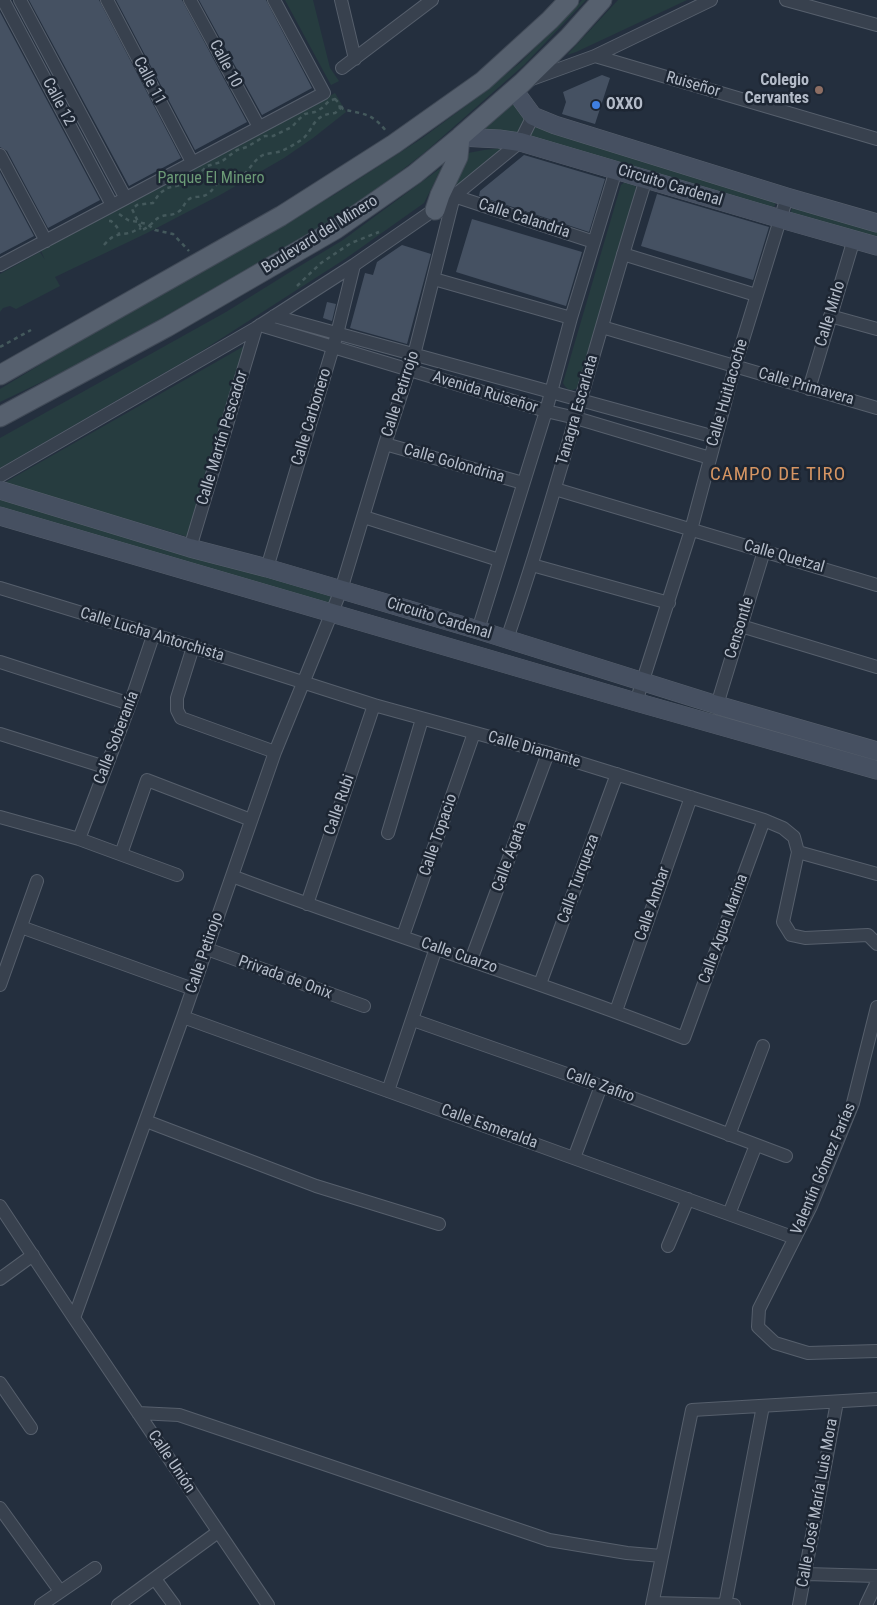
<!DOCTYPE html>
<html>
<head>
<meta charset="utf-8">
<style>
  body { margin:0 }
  canvas { display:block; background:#242f3e }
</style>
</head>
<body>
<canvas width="877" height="1605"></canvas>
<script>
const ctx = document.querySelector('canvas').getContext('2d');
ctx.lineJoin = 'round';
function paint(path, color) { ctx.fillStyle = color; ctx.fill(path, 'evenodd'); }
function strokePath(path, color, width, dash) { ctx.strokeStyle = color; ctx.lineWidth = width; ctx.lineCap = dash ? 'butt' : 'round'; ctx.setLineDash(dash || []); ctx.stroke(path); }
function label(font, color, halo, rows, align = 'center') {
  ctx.font = font + ' "Roboto Condensed",sans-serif'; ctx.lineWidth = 5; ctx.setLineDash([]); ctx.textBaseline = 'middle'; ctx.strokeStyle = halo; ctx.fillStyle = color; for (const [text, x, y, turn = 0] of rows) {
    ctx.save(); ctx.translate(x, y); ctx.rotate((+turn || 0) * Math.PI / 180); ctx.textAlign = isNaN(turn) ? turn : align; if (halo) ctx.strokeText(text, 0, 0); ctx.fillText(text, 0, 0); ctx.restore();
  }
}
const green = new Path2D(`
  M285,0H313L330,68L339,81L331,85Z
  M582,0H586L524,65L424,153L375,191L288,248L77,365L0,402V389L132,309L334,195L421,139L467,105L521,62Z
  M618,0H687L576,52L567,55Z
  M335,93L346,112L313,138L284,158L220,195L147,233L55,277L60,286L16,309L10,306L3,308L0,312V274L40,252L45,260L41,251Z
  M523,93L526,109L777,200L773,210L479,134Z
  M502,148L501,151L448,193L458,169L468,153L484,150Z
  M442,167L424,203L345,259L197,354L0,468V438L226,312L295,269L343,240Z
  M625,182C632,182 635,184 637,190L579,387C572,392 567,391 563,383L621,185Z
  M793,204L877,228V240L790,215Z
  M246,345L188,537L4,483Z
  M0,498L332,594L328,605L0,510Z`);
const building = new Path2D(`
  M29,0H99L181,158L129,186Z
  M116,0H182L247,122L195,150Z
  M199,0H266L312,88L262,115Z
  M0,12L100,200L48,228L7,151L0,147Z
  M602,75L610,78L595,124L562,114L566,102L563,92Z
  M524,155L605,179L589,232L479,196L480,191Z
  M0,172L34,236L0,254Z
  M657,194L769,227L753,280L641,246Z
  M472,219L582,252L566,306L456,272Z
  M402,245L431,254L407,344L350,328L365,273L373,275L377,262Z
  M327,302L336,304L332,321L323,318Z`);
const path = new Path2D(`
  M335,99L339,103L340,109L335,113C309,115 315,133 298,142C293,145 287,149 281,151C276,153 268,153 263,155C253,160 250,171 241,176C235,180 228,178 222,180C216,183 214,189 209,193C203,198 197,196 191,198C184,201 184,209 178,212C173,216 166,214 160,217C153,220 152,226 142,230L132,209L137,205L153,203L159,194L167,188L190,183L207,166L221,162L237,150L247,147L265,136H273L292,127L298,120L305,114L315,112L322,108L329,101Z
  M341,106L343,109C364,115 371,112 386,131
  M119,214L128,220L147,224L155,230L173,234L189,251
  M109,221H111L117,227L119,234
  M104,245C118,228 124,239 139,228L141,229
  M297,286L321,263L351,243L379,232
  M0,347L31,330`);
const street = new Path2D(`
  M3,0L112,205
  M20,0L125,197
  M107,0L192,162
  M190,0L259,127
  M341,0L355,59
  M786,0L877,25
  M595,56L877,139
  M342,68L432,0
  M529,80L595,56L711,0
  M0,155L46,241
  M623,254L756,295
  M0,265L324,93L274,0
  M434,279L571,318
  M274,316L715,437
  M830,316L877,329
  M260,325L546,411L576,418L710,458
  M602,327L877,408
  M809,389L854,239
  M385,444L523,483
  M0,476L256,328L354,265L454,196L520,142L533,116
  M555,489L877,585
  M364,517L499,560
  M190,548L256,328
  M532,565L669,603
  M267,568L337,334L354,265
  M0,588L193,647L374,705L548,753L764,820L783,828L794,837L798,852L783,922L791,935L805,938L868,935L877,944
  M741,626L877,667
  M478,630L546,411L571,318L616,170
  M507,639C559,487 598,332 646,179
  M193,647L177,698V710L181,718L275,752
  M0,662L130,704
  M636,702L691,530L735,366L787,197
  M717,705L764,551
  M0,734L105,767
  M0,817L79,839L177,875
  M388,833L422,719
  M79,839L130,704L153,636
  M798,852L877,874
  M121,854L147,780L251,820
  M232,876C382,933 535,979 684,1038L764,820
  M307,904L374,705
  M21,927L193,989
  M403,936L474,733
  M207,949L364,1006
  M471,960L548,753
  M540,984L617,774
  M0,985L37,881
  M877,1007L853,1103L811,1206L759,1309L758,1327L775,1343L808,1353L877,1351
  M616,1011L691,797
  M183,1017L795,1238
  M413,1020L601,1086L786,1156
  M388,1091L436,948
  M146,1121L316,1186L439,1224
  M729,1135L763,1046
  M574,1158L601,1086
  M0,1206L74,1318L268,1605
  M729,1214L756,1145
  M668,1246L688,1199
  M0,1279L33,1255
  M74,1318L183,1017L275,752L341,590L385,444L414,355L454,196L594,242
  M0,1383L31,1428
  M138,1413L179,1415L549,1540L627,1553L662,1556
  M0,1508L60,1591
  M806,1574L877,1576
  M155,1579L174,1605
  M653,1603L734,1605
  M41,1605L95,1568
  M118,1605L218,1532
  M652,1605L692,1410L877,1399
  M725,1605L763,1406
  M799,1605L837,1402
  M866,1605L877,1582`);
const secondary = new Path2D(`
  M514,90L533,116L555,125L787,197L877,223
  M460,137L499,139L520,142L781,219L877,246
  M0,490L190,548L267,568L478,630L717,705L877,751
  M0,516L636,702L877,770`);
const primary = new Path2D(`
  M435,210L440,195L458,157L460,137
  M0,375L281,216L394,144L483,81L550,20L569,0
  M0,417L167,327L336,229L415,174L460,137L522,83L569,37L602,0`);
const markers = [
  [819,90,5,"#8d6e63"],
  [596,105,5,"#3f7fe0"]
];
const streetNames = [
  ["Calle 10",225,64,62],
  ["Calle 11",149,81,62],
  ["Ruiseñor",693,85,16],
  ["Calle 12",58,102,62],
  ["Circuito Cardenal",670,186,17],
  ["Calle Calandria",524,219,18],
  ["Boulevard del Minero",320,235,-32],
  ["Calle Mirlo",831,314,-73],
  ["Calle Primavera",806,387,16],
  ["Avenida Ruiseñor",485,393,17],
  ["Calle Huitlacoche",728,393,-74],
  ["Calle Petirrojo",401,394,-72],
  ["Tanagra Escarlata",578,410,-74],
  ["Calle Carbonero",312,417,-73],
  ["Calle Martín Pescador",223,438,-73],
  ["Calle Golondrina",454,464,16],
  ["Calle Quetzal",784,557,16],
  ["Circuito Cardenal",439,619,17],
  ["Censontle",740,628,-73],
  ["Calle Lucha Antorchista",152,635,17],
  ["Calle Soberanía",117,738,-69],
  ["Calle Diamante",534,750,16],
  ["Calle Rubi",340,805,-71],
  ["Calle Topacio",439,835,-71],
  ["Calle Ágata",510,857,-70],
  ["Calle Turqueza",579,879,-70],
  ["Calle Ambar",653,904,-71],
  ["Calle Agua Marina",724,929,-70],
  ["Calle Petirojo",205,953,-71],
  ["Calle Cuarzo",459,956,19],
  ["Privada de Onix",285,978,20],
  ["Calle Zafiro",600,1086,20],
  ["Calle Esmeralda",489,1127,20],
  ["Valentín Gómez Farías",824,1169,-67],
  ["Calle Unión",171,1462,56],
  ["Calle José María Luis Mora",818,1503,-80]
];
const poiNames = [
  ["Colegio",809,81],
  ["Cervantes",809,99],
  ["OXXO",606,105,"left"]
];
const parkNames = [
  ["Parque El Minero",211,179]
];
const quarterNames = [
  ["CAMPO DE TIRO",778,475]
];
paint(green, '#263c3f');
paint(building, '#455162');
strokePath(street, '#565f6c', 14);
strokePath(secondary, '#565f6c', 19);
strokePath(primary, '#414a57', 21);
strokePath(path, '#44595c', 2.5, [4, 4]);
strokePath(street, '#38414e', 12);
strokePath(secondary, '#465061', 18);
strokePath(primary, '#56606e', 19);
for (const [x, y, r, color] of markers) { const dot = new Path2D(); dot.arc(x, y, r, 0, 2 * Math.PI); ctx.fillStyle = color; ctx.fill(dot); strokePath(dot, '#1d2633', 2); }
label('16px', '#b4bcc9', '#1d2633', streetNames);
label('bold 16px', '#b4bcc9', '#1d2633', poiNames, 'right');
label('16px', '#6b9a76', '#1d2633', parkNames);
ctx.letterSpacing = '1px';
label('19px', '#d59563', '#1d2633', quarterNames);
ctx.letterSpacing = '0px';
</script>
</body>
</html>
